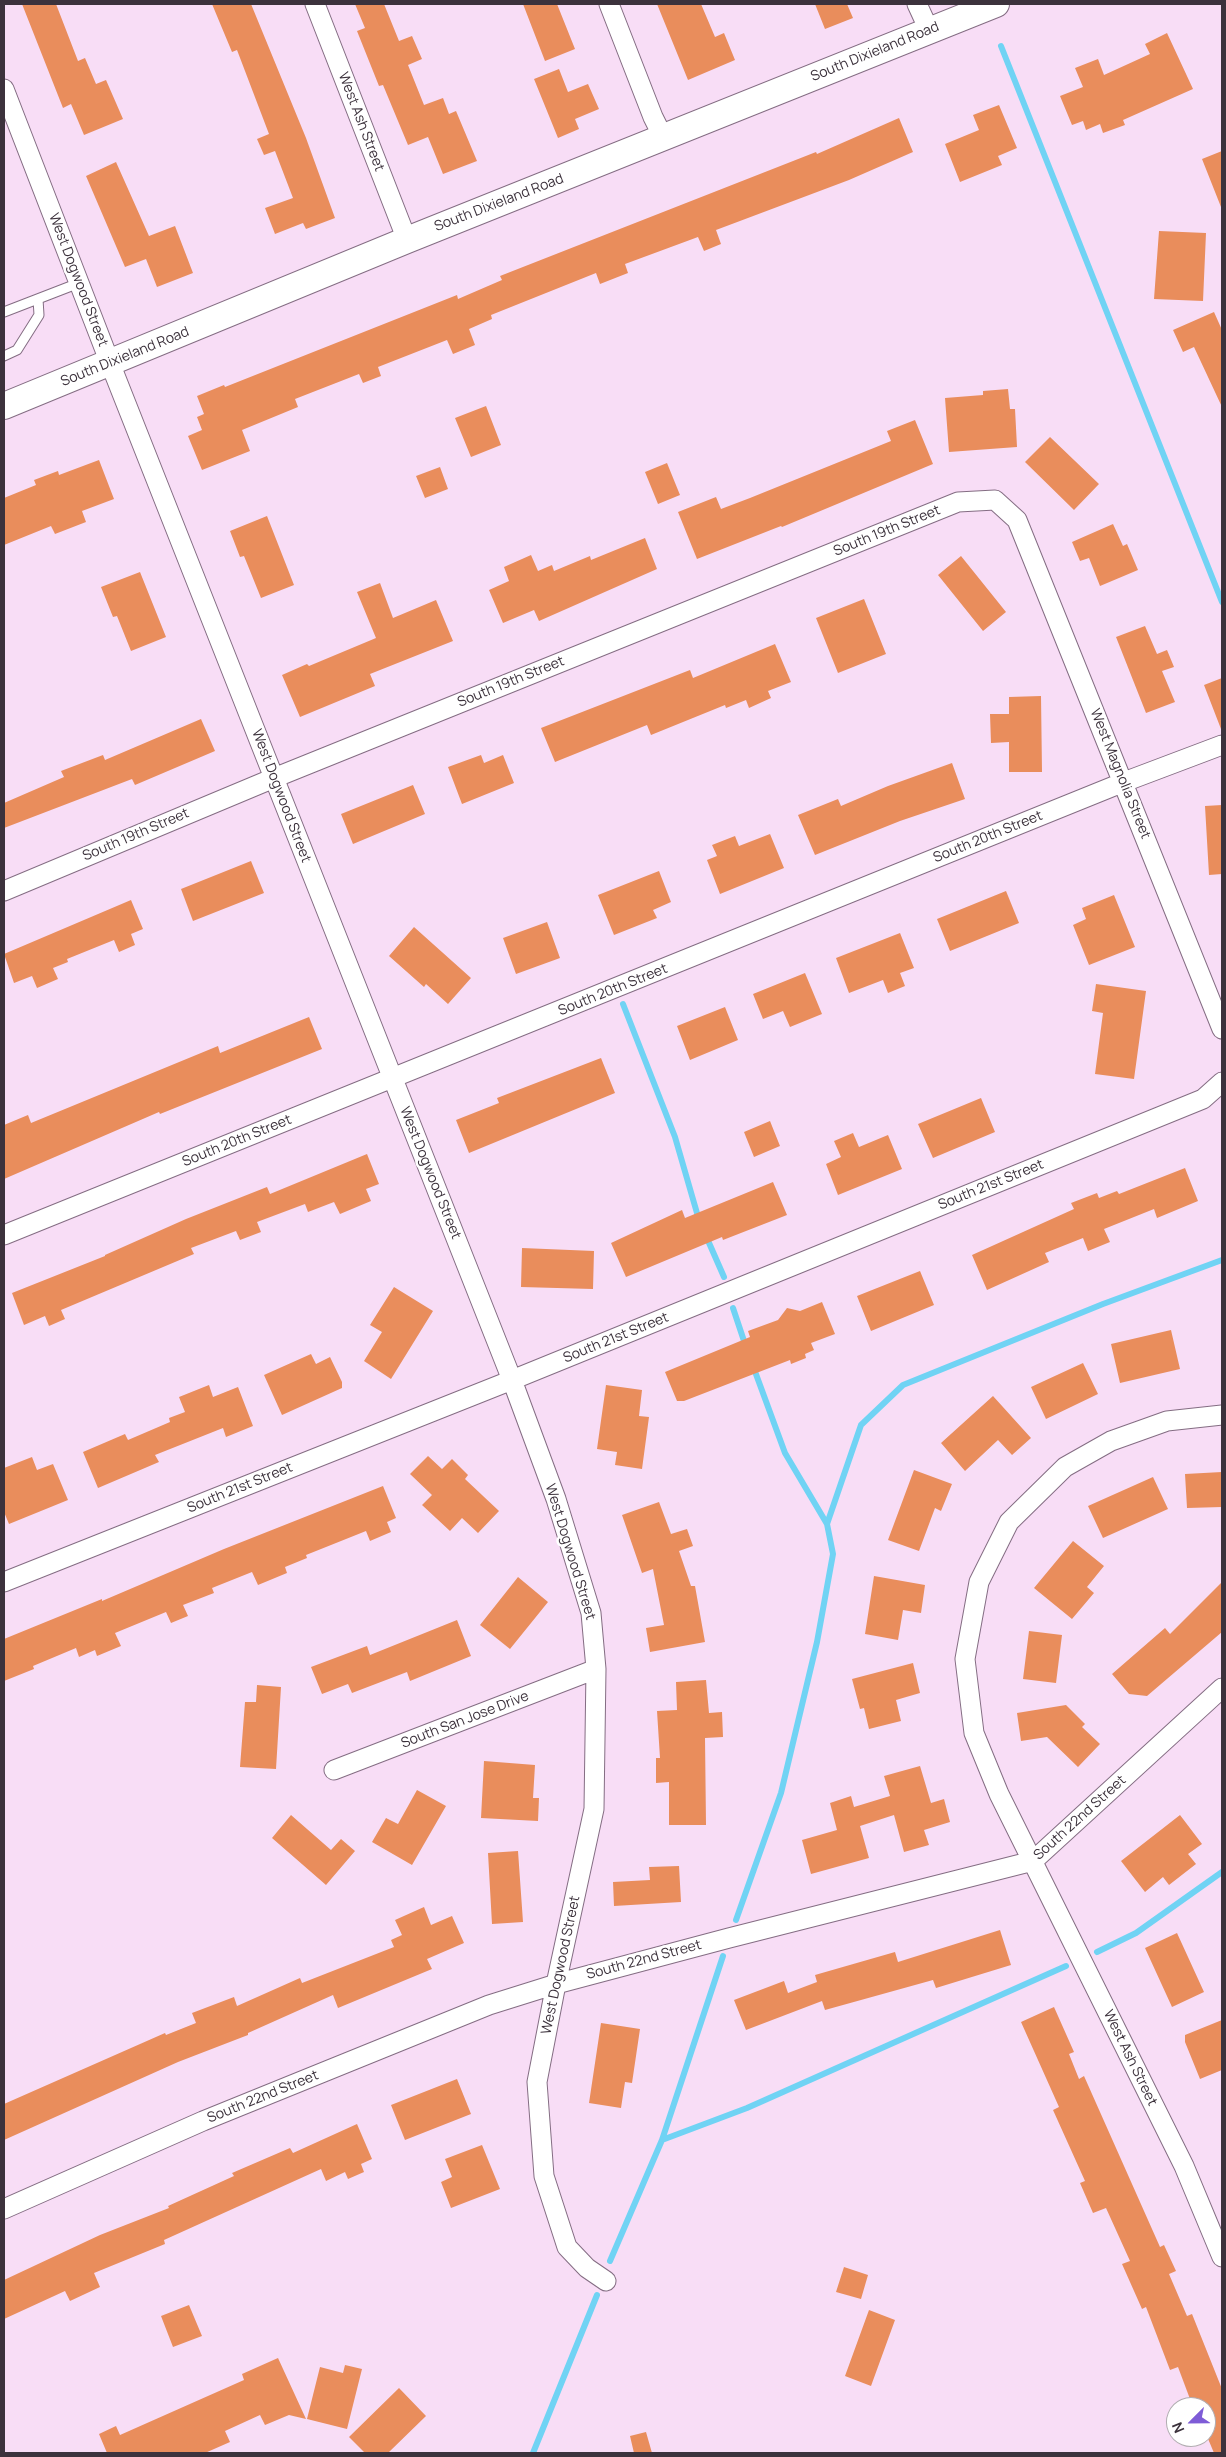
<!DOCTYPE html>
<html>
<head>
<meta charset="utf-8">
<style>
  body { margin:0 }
  #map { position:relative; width:1226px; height:2457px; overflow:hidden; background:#f8ddf6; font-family:Manrope,sans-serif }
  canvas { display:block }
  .frame { position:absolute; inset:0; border:5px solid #3c323c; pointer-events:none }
  .north { position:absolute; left:1166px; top:2397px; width:50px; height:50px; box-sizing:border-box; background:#fff; border:1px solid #b1adb1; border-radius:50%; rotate:247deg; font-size:14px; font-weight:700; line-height:20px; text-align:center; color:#3c323c }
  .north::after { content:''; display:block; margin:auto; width:18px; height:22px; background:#7e5cd7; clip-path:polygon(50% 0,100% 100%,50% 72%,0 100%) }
</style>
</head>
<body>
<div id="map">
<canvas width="1226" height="2457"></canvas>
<div class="frame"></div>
<div class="north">N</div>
</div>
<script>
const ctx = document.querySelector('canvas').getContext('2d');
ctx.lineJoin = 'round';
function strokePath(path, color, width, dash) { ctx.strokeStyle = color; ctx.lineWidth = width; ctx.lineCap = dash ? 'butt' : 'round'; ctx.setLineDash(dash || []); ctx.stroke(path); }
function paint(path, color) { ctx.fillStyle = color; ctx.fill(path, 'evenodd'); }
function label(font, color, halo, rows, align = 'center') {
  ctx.font = font + ' Manrope,sans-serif'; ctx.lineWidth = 5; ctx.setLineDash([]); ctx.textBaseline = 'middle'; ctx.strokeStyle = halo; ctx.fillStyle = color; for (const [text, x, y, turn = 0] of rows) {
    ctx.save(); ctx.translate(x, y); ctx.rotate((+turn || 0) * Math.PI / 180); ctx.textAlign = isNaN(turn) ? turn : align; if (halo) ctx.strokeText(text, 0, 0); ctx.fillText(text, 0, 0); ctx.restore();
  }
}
const stream = new Path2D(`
  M1001,46L1222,602
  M623,1004L675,1137L699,1220
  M706,1236L724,1277
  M733,1308L746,1347
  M753,1366L785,1453L827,1524
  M736,1920L781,1793L817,1642L833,1554L827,1524L861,1425L903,1385L1103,1304L1222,1260
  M1097,1952L1136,1933L1222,1872
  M662,2140L747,2108L1066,1966
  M610,2261L662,2140L723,1956
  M533,2453L597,2295`);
const building = new Path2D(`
  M22,4H56L78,61L85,58L96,84L106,80L123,119L84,135L71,104L63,108Z
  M212,4H251L306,138L335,218L306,229L303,223L275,234L265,208L293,198L275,151L264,155L257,139L269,134L237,50L232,52Z
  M355,4H384L399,41L412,36L422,59L408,65L424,105L443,98L449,114L456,111L477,161L443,174L428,137L408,145L383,85L379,86L357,31L365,28Z
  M523,4H557L575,49L545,61Z
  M657,4H701L715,37L724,33L735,60L688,80Z
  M815,4H847L853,18L825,29Z
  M1167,33L1193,89L1123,120L1125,125L1103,133L1100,124L1086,130L1083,121L1072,125L1060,96L1083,87L1075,68L1098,59L1104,75L1150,54L1145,44Z
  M559,69L568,92L588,84L599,109L575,119L579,129L558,138L534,79Z
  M999,105L1017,148L998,156L1002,165L960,182L945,144L979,130L973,115Z
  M899,118L913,152L849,180L716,230L721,244L704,251L698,237L625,264L628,273L600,284L596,273L491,315L492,319L469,329L475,345L453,354L447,340L378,367L381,376L363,383L359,374L295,399L298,407L242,430L250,451L202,470L188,436L202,430L197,417L204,414L197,396L224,385L225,387L457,295L458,299L502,280L500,276L816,152L817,154Z
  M1222,151V207H1221L1202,159Z
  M116,162L149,236L175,226L193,273L157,287L146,259L125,267L86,176Z
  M1159,231L1206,233L1203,301L1154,299Z
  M1214,312L1222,330V407L1194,347L1183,352L1173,330Z
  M1008,389L1010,409H1015L1017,447L949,452L945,398L983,395V391Z
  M486,406L501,445L471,457L455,418Z
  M915,420L933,464L782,527L781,526L697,559L678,512L716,497L721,509L750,498L891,441L887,431Z
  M1050,437L1099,484L1074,510L1025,462Z
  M99,460L114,499L82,511L86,522L55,534L51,526L4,545V498L36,485L34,480L58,471L59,475Z
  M667,463L680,495L658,504L645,472Z
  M440,467L448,489L425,498L416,476Z
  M267,516L294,585L261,598L244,556L240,557L230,531Z
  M1113,524L1123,546L1127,544L1138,570L1100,586L1089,558L1080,561L1072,542Z
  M645,538L657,569L539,621L534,610L503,623L489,590L509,581L504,567L531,555L538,571L552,565L554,571L590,556L591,560Z
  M961,556L1006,612L983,631L938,575Z
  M140,572L166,637L131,651L117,616L113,617L101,587Z
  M380,583L393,618L436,600L453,641L370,674L375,686L300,717L282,675L307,664L309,666L376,638L357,592Z
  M864,599L886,654L838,673L816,618Z
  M1145,626L1157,654L1167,650L1174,667L1162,671L1175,702L1146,713L1116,637Z
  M775,644L791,682L768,691L771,698L749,708L746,700L726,708L725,705L651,735L647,725L555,762L541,728L690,670L693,678Z
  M1222,678V729H1221L1204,685Z
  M1041,696L1042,772H1009V742L991,743L990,714H1009V697Z
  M201,719L215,751L135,785L132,779L4,828V803L64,777L61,771L103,755L105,760Z
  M481,755L484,763L503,755L514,783L462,804L448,767Z
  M952,763L965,799L900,821L815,855L798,815L838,799L841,806L888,786Z
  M413,785L425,814L353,844L341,814Z
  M1222,805V874L1209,875L1205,806Z
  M770,834L784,868L720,894L707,860L717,856L712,845L735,836L739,846Z
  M251,861L264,893L193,921L181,889Z
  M659,871L671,902L653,910L657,918L614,935L598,895Z
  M1006,891L1019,923L950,951L937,919Z
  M1114,895L1135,947L1089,965L1073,925L1086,919L1082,908Z
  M131,900L143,929L131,934L135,945L119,952L114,940L67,959L68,962L53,968L58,979L37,988L32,976L14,983L4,954Z
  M547,922L560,958L516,974L503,938Z
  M414,927L471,978L448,1004L426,984L424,987L389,956Z
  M900,933L914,968L900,973L905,986L888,993L883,980L849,993L836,958Z
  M805,973L822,1014L790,1027L783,1011L763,1019L753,994Z
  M1096,984L1146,991L1134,1079L1095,1074L1103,1013L1092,1011Z
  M725,1007L738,1040L690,1060L677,1026Z
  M309,1017L322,1049L160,1114L159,1112L4,1179V1125L28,1115L31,1123L218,1046L220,1053Z
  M601,1058L615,1093L469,1153L456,1120L499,1103L497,1098Z
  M981,1098L995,1132L933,1158L918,1124Z
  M770,1121L780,1146L754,1157L744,1132Z
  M853,1133L859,1147L888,1135L902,1169L838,1195L826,1164L841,1157L834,1141Z
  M367,1154L379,1184L366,1189L371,1201L340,1214L334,1202L308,1212L305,1204L257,1222L261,1232L240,1240L236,1231L191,1248L194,1254L61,1310L65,1319L49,1326L45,1316L24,1325L12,1293L105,1256V1255L186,1219L267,1187L270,1194Z
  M1185,1168L1198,1201L1157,1218L1154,1209L1104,1229L1110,1242L1088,1251L1083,1238L1045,1253L1049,1262L987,1290L972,1255L1074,1209L1071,1203L1097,1193L1099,1198L1117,1191L1119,1194Z
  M773,1182L787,1215L723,1240L722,1237L626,1277L611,1243L682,1210L685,1218Z
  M522,1248L594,1251L593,1289L521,1287Z
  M920,1271L934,1305L871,1331L857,1296Z
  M394,1287L433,1311L391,1379L364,1361L382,1332L370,1325Z
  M822,1302L835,1334L811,1343L814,1350L805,1354L806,1358L791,1364L790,1360L684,1401H677L665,1372L750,1337L748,1331L778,1320L787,1308L800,1311Z
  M1171,1330L1180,1369L1120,1383L1111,1344Z
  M311,1354L316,1364L330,1357L342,1382V1388L282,1415L264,1375Z
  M1083,1363L1098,1394L1046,1419L1031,1387Z
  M209,1385L213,1397L238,1387L253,1426L226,1437L223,1428L155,1455L159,1462L98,1488L83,1452L125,1434L128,1440L170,1422L169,1418L185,1412L179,1397Z
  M606,1385L642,1390L639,1416L649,1417L642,1469L615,1465L617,1452L597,1449Z
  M993,1396L1031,1438L1012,1455L998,1440L965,1471L941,1443Z
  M428,1456L442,1469L452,1459L468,1475L465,1479L499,1511L478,1533L462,1518L450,1531L422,1505L432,1495L410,1474Z
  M32,1457L37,1470L53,1464L68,1500L9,1524L4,1512V1468Z
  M914,1470L952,1484L941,1511L935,1508L919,1551L888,1540Z
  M1222,1472V1507L1187,1508L1185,1474Z
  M1153,1477L1168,1509L1103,1538L1088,1506Z
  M383,1486L396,1518L387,1522L391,1532L370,1541L366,1531L306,1555L307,1558L285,1567L287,1573L258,1585L252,1572L212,1588L214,1593L183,1605L188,1616L171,1623L166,1612L115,1633L121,1646L97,1656L95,1650L79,1657L76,1648L33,1666L34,1669L4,1681V1639L102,1599V1601L224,1549Z
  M659,1502L671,1534L687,1529L693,1546L679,1551L691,1586H695L705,1642L650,1652L646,1628L664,1625L653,1569L642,1573L622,1515Z
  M1073,1541L1104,1566L1087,1587L1094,1593L1072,1619L1034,1588Z
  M874,1576L925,1585L921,1613L903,1610L898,1640L865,1634Z
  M518,1577L548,1602L510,1649L480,1625Z
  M1222,1582V1632L1147,1696L1129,1694L1112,1674L1165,1628L1170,1634Z
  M457,1620L471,1656L410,1681L407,1672L352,1693L348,1684L322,1694L311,1667L367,1646L370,1655Z
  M1029,1631L1062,1635L1056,1683L1023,1679Z
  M913,1663L920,1693L896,1700L901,1721L869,1729L864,1708L860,1709L852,1679Z
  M706,1680L709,1713L722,1712L723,1737L705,1738L706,1825H669V1782L656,1783V1758H660L657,1711L677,1710L676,1682Z
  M257,1685L281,1687L276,1769L240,1767L245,1702H256Z
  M1066,1705L1085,1724L1082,1727L1100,1744L1078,1767L1047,1737L1021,1741L1017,1713Z
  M484,1761L535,1765L533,1798H539L538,1821L481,1818Z
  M920,1766L931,1803L944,1799L950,1822L924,1830L929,1845L904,1852L894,1815L860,1826L869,1858L811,1874L802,1840L837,1830L830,1803L851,1796L854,1807L890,1796L884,1776Z
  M417,1790L446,1806L412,1865L372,1842L386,1818L398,1824Z
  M291,1815L331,1850L341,1839L355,1851L326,1885L272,1838Z
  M1180,1815L1202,1844L1188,1854L1196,1864L1169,1885L1163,1877L1145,1892L1121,1861Z
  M518,1851L523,1922L492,1924L488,1853Z
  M679,1866L681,1902L614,1906L613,1882L650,1880L649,1867Z
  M424,1907L431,1925L452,1916L464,1943L427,1959L432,1969L338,2008L333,1995L248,2033V2035L178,2062L4,2140V2104L165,2033L166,2035L196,2023L192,2013L234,1997L237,2006L300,1978L302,1983L394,1947L391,1940L402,1935L395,1920Z
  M1000,1930L1011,1965L936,1988L933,1980L825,2010L822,2001L746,2030L734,2000L784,1981L788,1993L817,1982L815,1975L895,1952L898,1962Z
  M1177,1933L1204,1992L1172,2007L1145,1948Z
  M1054,2007L1074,2052L1069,2054L1079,2079L1084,2076L1160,2247L1164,2245L1176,2271L1169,2274L1187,2316L1192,2314L1222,2389V2453H1214L1206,2434V2407H1193L1178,2367L1170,2370L1146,2307L1142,2309L1122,2264L1130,2261L1106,2208L1093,2213L1080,2183L1085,2181L1053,2110L1059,2107L1021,2022Z
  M1222,2020V2070L1200,2079L1185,2042V2035Z
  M601,2023L640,2029L632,2083L625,2082L621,2108L589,2103Z
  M457,2079L471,2114L405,2140L391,2105Z
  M357,2124L372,2159L361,2164L364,2172L348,2179L345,2172L326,2181L321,2169L164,2240L165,2244L94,2273L100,2287L70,2301L65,2291L4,2319V2280L100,2235L169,2208L168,2206L234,2176L232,2173L290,2148L293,2153Z
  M482,2145L500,2189L451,2208L441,2182L452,2177L445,2159Z
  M844,2267L868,2275L861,2299L836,2292Z
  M189,2305L202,2336L173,2347L161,2316Z
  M869,2310L895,2320L871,2386L845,2376Z
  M278,2358L306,2419L289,2415L265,2425L260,2415L225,2431L230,2442L205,2453H107L99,2434L116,2426L120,2435L244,2380L242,2374Z
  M345,2365L362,2369L347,2429L307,2419L320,2367L343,2373Z
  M399,2388L426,2416L388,2453H365L349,2437Z
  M646,2432L652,2453H634L630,2436Z`);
const service = new Path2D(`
  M4,312L79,283
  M4,356L17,350L39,315L38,299`);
const minor = new Path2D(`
  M315,4L407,240
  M609,4L653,117L664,139
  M917,4L929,30
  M4,89L110,363L512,1380L556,1499L591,1613L596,1669L594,1809L556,1984L537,2082L544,2176L567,2247L587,2268L606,2281
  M4,891L274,778L958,502L995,500L1017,520L1222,1029
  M4,1235L1124,782L1222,745
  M1222,1415L1167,1421L1111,1441L1065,1467L1009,1522L979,1582L965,1659L974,1733L999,1794L1184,2166L1222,2257
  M4,1582L512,1380L1203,1099L1222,1082
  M334,1770L596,1669
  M4,2209L203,2121L489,2005L556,1984L729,1938L1033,1861L1222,1688`);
const secondary = new Path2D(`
  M4,406L407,240L996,4`);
const streetNames = [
  ["South Dixieland Road",875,52,-22],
  ["West Ash Street",361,122,69],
  ["South Dixieland Road",499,203,-21],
  ["West Dogwood Street",78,280,69],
  ["South Dixieland Road",125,357,-22],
  ["South 19th Street",887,531,-22],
  ["South 19th Street",511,682,-22],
  ["West Magnolia Street",1120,774,68],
  ["West Dogwood Street",281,796,69],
  ["South 19th Street",136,835,-23],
  ["South 20th Street",988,837,-22],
  ["South 20th Street",613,990,-22],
  ["South 20th Street",237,1141,-22],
  ["West Dogwood Street",430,1173,68],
  ["South 21st Street",991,1185,-22],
  ["South 21st Street",616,1338,-22],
  ["South 21st Street",240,1488,-22],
  ["West Dogwood Street",570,1552,73],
  ["South San Jose Drive",465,1720,-21],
  ["South 22nd Street",1080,1818,-42],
  ["South 22nd Street",644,1960,-15],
  ["West Dogwood Street",561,1965,-78],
  ["West Ash Street",1130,2058,64],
  ["South 22nd Street",263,2097,-22]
];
strokePath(stream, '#70d3f4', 6);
paint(building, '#e98d5c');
strokePath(service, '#846d83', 11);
strokePath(minor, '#846d83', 21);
strokePath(secondary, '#846d83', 28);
strokePath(service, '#fff', 9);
strokePath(minor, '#fff', 19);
strokePath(secondary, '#fff', 26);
label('14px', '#3c323c', '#fff', streetNames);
</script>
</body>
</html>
